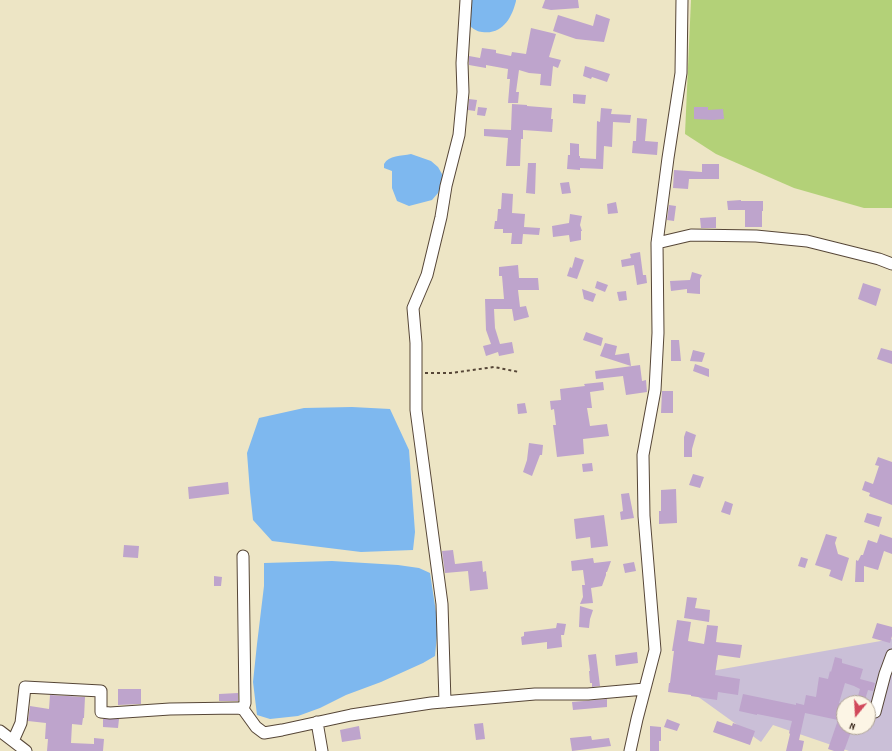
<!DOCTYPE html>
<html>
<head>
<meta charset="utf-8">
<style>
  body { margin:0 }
  #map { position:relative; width:892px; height:751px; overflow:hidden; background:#ede5c5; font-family:Dekko,sans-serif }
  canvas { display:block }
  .north { position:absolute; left:836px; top:695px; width:40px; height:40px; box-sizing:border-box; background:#fcf5e5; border:1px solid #afa495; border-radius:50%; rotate:198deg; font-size:11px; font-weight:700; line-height:16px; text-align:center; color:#3b2a1e }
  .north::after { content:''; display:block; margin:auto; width:14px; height:18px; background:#d1495b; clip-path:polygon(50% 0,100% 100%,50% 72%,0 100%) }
</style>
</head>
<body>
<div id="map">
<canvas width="892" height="751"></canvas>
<div class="north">N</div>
</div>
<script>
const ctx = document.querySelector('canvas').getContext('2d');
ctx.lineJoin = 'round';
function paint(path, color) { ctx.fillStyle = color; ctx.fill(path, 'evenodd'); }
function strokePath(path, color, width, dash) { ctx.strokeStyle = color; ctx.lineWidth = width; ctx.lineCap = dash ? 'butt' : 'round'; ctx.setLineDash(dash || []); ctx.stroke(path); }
const industrial = new Path2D(`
  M892,639V751H849L773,725L761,742L672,678ZM844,703H868V727H844Z`);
const green = new Path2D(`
  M691,0H892V208H864L794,188L716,154L685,134Z`);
const water = new Path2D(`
  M471,0H516V1C512,17 503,35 482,32C478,32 474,29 471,27L469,17Z
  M411,154L431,161L438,167L442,174L443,182L438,193L432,200L409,206L397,201L392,188V171L384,168V164C389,155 401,156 411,154Z
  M352,407L390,409L409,450L415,532L413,550L361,552L272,541L253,520L250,492L247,453L259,418L304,408Z
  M332,561L398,565L419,568L430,573L438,625L435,656L423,663L381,682L346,695L320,708L298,716L270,719L257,715L253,682L257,644L264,586V563Z`);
const building = new Path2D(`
  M545,0H578L579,8L551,10L542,8Z
  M596,14L610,19L604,42L576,39L553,31L558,15L593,26Z
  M531,28L556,34L549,57L561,60L558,68L553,66L551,86L540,85L541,74L529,73L519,70L516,92H519L518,103H508L510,79H507L508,69L486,65V68L469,65V56L480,58L482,48L496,50V53L511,56L512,52L526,54Z
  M585,66L610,74L607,82L592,77L591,79L583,76Z
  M573,94L586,95L585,104L573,103Z
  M469,99L477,100L475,111L468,110Z
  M512,104L527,105V106L552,108L551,119H553L552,132L523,130V139H521L520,166H506L508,138L484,136V129L511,130Z
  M478,107L487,108L485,116L477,115Z
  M694,107H708V110L723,109L724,119L713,120L694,119Z
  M601,108L612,109L611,114L631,115L630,123L613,122L612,147L604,146L603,169L580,168V170L567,169L568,155H570V143L579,144V156H580V158L596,159L597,121L600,122Z
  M637,118L647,119L645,141L658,142L657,155L632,153L633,141H636Z
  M528,163H536L535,194L526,193Z
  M702,164H719V179H689L688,189L673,188L674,170L702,172Z
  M569,182L571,193L562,194L560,183Z
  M502,193L513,194L512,213L525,214L524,227L540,228L539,235L523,234L522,244H511L512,233H503V229H494L495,221H497L498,209H501Z
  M741,200V201H763V211H762V227H745V210H728L727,201Z
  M616,202L618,213L608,214L607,204Z
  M669,205L676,206L674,221L667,220Z
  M570,214L582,216L580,225L582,231H581V240L570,242L569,235L553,237L552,226L569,223Z
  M716,217V228H701L700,218Z
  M640,252L643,275H646L647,283L637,285L634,265L622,267L621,260L631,258L630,254Z
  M575,257L584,260L577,279L567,276L570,267L572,268Z
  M518,265L519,278H538L539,290H518L520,307L526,306L529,317L514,321L512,309H494L495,328L500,344L512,342L514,353L499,356L498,352L486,356L483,346L491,344L486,330L485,299H504L502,276H499V267Z
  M692,272L702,275L700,279V294L687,293V289L671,291L670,281L690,280Z
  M597,281L608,285L605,292L595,288Z
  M863,283L881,289L876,306L858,299Z
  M582,289L596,294L593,302L584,299Z
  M626,291L627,300L619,301L617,292Z
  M586,332L603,338L601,346L583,340Z
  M671,340H679L681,361H671Z
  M605,343L617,346L615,355L629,353L631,366L600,356Z
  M881,348L892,351V364L877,359Z
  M693,350L705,353L702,362L690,361Z
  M695,364L709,369V377L693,371Z
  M640,365L642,381L646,380L647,392L626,395L623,376L596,379L595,371Z
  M603,382L604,390L590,392L592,408H587L590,426L607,424L609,436L583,439L584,454L557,457L553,425H556L554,409L551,410L550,401L561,400L560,389L585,386L584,384Z
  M662,391H673V413H661Z
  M525,403L527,413L518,414L517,404Z
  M686,431L696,435L692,449V457H684V437Z
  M529,443L543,445L542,455H540L532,476L523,472L527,460Z
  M878,457L892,462V505L869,496L870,493L862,490L865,481L873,484L879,466L875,465Z
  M592,463L593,471L583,472L582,464Z
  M693,474L704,477L700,488L689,485Z
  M228,482L229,494L189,499L188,487Z
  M676,489L677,523L659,524V511H661V490Z
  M629,493L634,518L621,520L620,512L623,511L621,494Z
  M725,501L733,504L730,515L721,512Z
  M867,513L882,517L879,527L864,522Z
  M604,515L608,546L591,548L590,537L576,539L574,519Z
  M826,534L837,537L835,543L838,554L849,558L842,581L829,576L831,570L815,565Z
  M880,534L892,538V554L884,551L878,570L864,566V582H855L856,560L858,561L861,555H863L868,540L877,543Z
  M124,545L139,546L138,558L123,557Z
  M453,550L455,564L482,561L483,572L486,571L488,589L470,591L468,571L445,573L442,551Z
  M801,557L808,559L805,568L798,566Z
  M593,558L594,563L611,561L607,572H606V575L602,586L591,588L593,603L580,604L583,597L582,585H585L583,570L572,571L571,561Z
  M634,562L636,571L625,573L623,564Z
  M214,576L222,577L221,586H214Z
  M687,597L697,598L695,608L710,610L709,622L684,618Z
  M580,606L593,610L590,619L589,628L579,627Z
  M677,620L691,622L688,641L704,644L707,625L718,626L716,642L742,645L740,658L718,655L715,675L740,679L738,695L718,692L717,700L691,696V695L668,692L669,683H670L674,651H672Z
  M557,623L566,624L564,635H561L562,647L547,649V642L522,645L521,637L524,636V632L556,628Z
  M877,623L892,627V636L890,643L872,638Z
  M637,652L638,663L616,666L615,655Z
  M596,654L600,686L592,687V683H590L589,671H590L588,655Z
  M835,657L842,659V663L863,669L860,679L875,683L873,691L868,690L864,703H856L860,689L854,686L845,683L839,703L844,704V730L851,732L844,751H834L828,749L838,720L805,713L799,740L804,741L802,751H786L790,734L789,733L792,721L757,714V715L739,711L743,694L796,705V703L804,705L806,695L816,697L819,677L828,679L830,671L831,672Z
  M118,689H141V704L118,705Z
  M238,693V701H219V694Z
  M50,695L85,697L84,718H83L82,725L72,724L71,743L94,744V738L104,739L103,751H47L48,739H45L46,723L28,721L30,706L49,709Z
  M607,699V707L573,710L572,702Z
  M103,719H119L118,728L103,727Z
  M667,719L680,724L677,731L664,727Z
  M717,721L732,726L733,723L755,731L750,745L713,732Z
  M483,723L485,739L476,740L474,724Z
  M359,726L361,739L342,742L340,730Z
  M650,726L661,727V741H659V751H650Z
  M591,736L592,740L609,738L611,746L572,751L570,738Z`);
const path = new Path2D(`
  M425,373H451L494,367L519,372`);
const street = new Path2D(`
  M657,243L691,235L756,236L807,241L879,259L892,264
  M445,702L442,604L416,410V343L413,308L427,275L441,217L446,186L459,135L463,92L462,63L466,0
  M243,709L245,703L243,556
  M875,712L885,674L892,655
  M317,722L322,751
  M0,731L26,751
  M13,741L21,723L25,687L101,691V712L110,713L170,709L238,708L243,709L256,727L264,733L282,730L351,715L431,703L535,694H588L645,689
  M630,751L637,719L655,650L644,516L643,455L655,390L658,333L657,243L668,158L681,73L682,0`);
paint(industrial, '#cabfd7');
paint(green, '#b3d178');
paint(water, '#7eb8ef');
paint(building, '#bea4cc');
strokePath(street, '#564637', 13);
strokePath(path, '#564637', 2, [3, 3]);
strokePath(street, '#fff', 11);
</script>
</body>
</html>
